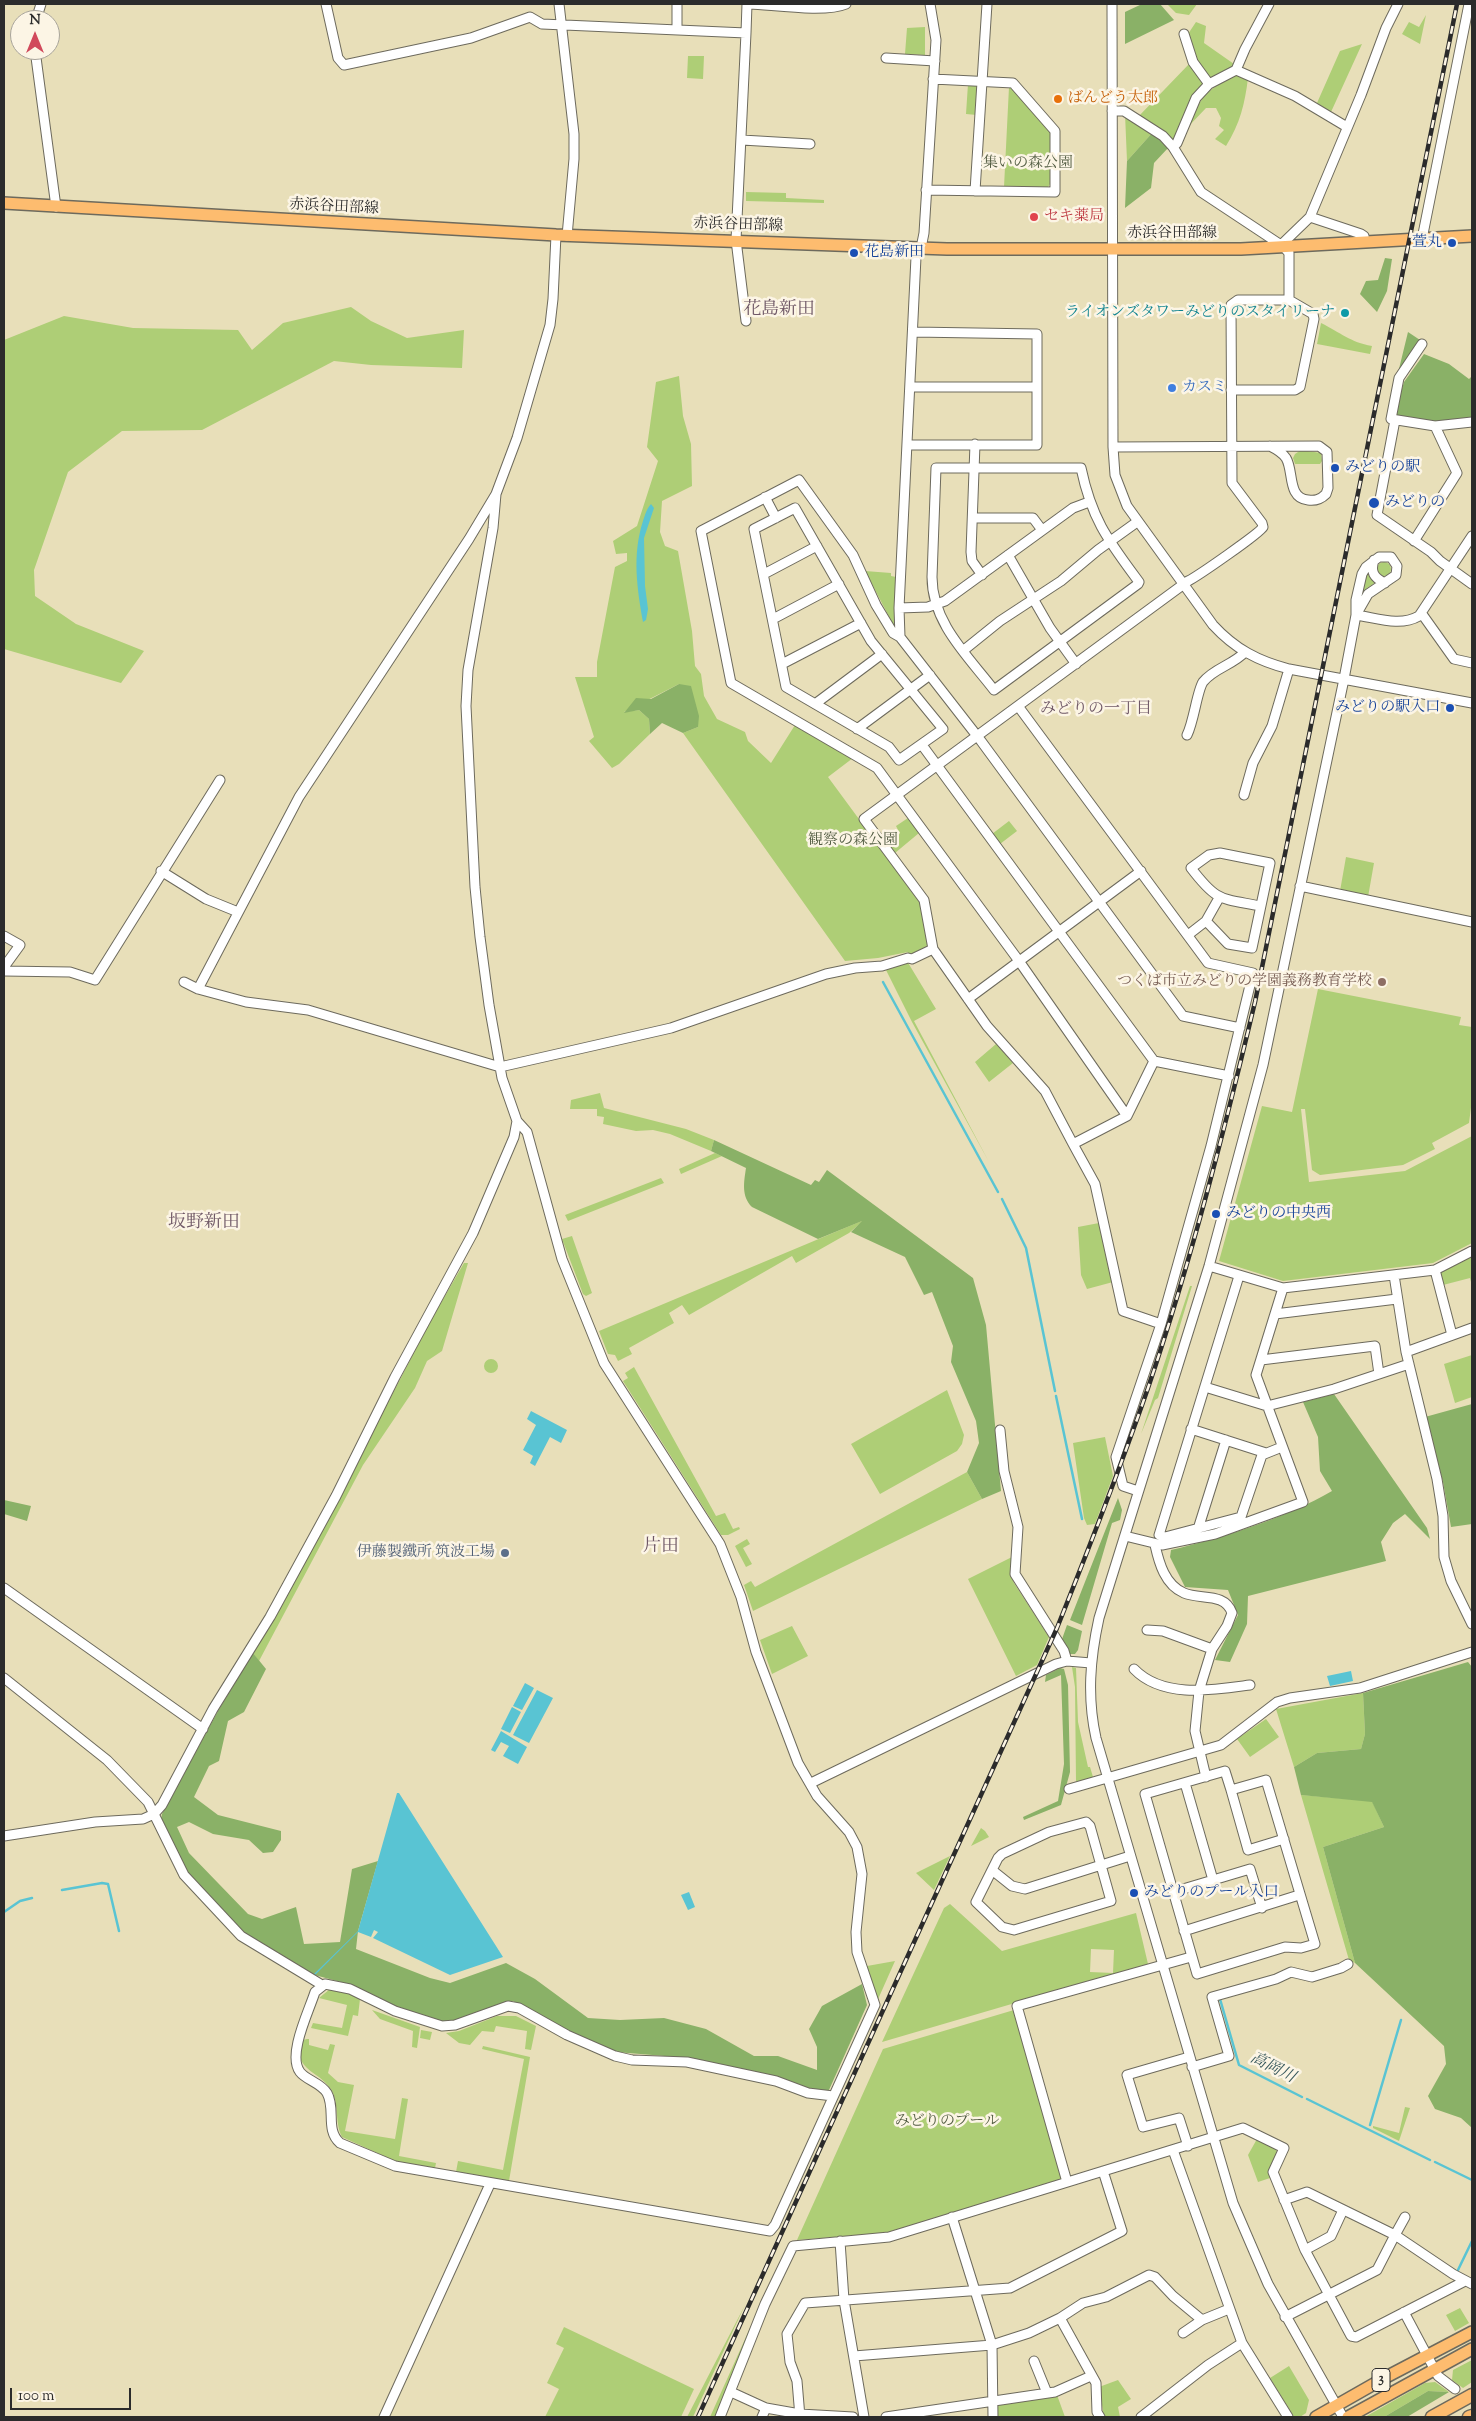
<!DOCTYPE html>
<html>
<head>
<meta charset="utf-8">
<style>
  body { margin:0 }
  #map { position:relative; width:1476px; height:2421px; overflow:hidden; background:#e8dfb9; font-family:"Sorts Mill Goudy",serif }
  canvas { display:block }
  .frame { position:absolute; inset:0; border:5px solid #2b2b2b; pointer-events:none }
  .north { position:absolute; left:10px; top:10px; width:50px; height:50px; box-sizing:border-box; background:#fcf5e5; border:1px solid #a8a49b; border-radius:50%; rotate:0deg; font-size:14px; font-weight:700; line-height:20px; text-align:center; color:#2b2b2b }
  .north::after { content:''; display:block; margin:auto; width:18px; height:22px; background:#d1495b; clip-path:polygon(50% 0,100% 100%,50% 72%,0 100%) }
  .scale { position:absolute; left:10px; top:2388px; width:121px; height:22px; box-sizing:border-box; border:2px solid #2b2b2b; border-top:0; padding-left:6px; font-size:15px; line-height:18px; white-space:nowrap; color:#2b2b2b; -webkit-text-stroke:4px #fcf5e5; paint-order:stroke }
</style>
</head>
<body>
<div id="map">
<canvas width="1476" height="2421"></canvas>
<div class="frame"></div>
<div class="north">N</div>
<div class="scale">100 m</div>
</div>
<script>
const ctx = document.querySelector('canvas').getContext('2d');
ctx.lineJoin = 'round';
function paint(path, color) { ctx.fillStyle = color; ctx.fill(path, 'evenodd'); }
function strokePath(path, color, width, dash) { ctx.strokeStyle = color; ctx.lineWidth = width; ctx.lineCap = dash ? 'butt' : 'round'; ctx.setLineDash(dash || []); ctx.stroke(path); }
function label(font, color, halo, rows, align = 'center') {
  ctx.font = font + ' "Sorts Mill Goudy","Noto Serif JP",serif'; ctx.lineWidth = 5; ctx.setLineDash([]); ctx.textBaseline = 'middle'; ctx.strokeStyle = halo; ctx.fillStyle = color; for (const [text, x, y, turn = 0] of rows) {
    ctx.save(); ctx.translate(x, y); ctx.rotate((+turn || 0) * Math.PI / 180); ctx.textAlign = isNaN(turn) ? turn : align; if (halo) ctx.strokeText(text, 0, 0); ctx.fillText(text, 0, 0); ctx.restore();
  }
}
const green = new Path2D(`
  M1167,4H1197L1189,15L1176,13Z
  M1426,15L1420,44L1402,34L1409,22L1419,27Z
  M1196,22L1206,26L1204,43L1234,64L1233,68L1211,79L1195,57L1188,34Z
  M925,27V55L905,54L907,28Z
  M1362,44L1331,112L1317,103L1340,51Z
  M688,56H704L703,79L687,78Z
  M1190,63L1203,84L1188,108L1174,142L1138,117Z
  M1237,74L1248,78C1245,103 1240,124 1226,146L1215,139L1224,130L1219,126L1221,118L1216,108H1206L1187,128C1202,95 1205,91 1237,74Z
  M968,84L976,85L978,88L977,115L966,114Z
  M1009,87H1011L1050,132V184L1048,187H1004Z
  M1125,114L1153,132L1127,161Z
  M746,192L786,193V198L824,200V203L746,201Z
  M351,307L371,321L407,338L464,330L462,368L371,365L334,361L202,430L122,431L68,472L34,570L35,596L76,624L144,651L121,683L4,649V340L64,316L133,328L238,330L252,350L283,323Z
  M1321,323C1341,333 1350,342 1372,346L1370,354L1317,344Z
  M679,376L683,416L691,444L692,486L662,501L660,532L665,546L678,551L692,631L695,666L701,674L704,696L717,719L745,732L748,741L771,763L795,725L853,758L828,777L920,902L928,944L927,947L908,955V952L878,958L845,961L683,733L698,727L679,684L624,712L639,710L649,719L650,734L619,764L612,768L589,741L594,737L575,677H597V662L615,567L627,561V553L616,554L613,541L637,526L658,461L647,447L656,382Z
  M1301,450L1321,453L1322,461L1320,464H1295L1293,458L1295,454Z
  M1377 569a7 7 0 1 1 14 0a7 7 0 1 1-14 0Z
  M1368,570L1371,579L1376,582L1367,588L1361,600L1362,579Z
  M865,571L891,573V576L896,577L894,626Z
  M908,818L919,833L895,853L885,840L898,830L896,826Z
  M1009,821L1017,831L1000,844L992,834Z
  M1346,857L1374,863L1368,897L1340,891Z
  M907,961L936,1009L914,1021L989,1162L912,1022L885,968Z
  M1318,989L1461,1017L1459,1025L1472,1027V1100L1469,1123L1432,1143L1435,1149L1403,1165L1320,1175L1312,1170L1305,1109H1301L1309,1182L1405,1171L1472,1136V1243L1433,1263L1283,1281L1219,1261L1262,1106L1292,1112Z
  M996,1044L1013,1063L989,1082L975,1062Z
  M600,1093L604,1108L686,1129L714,1140L711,1151L670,1134L653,1130L636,1131L603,1124L604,1117L597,1116V1109H570L571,1100Z
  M715,1153L722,1156L681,1174L679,1169Z
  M661,1178L664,1183L568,1221L565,1215Z
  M864,1220L849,1233L796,1263L792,1256L689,1315L682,1305L669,1313L674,1323L629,1348L632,1354L618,1361L615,1355L608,1354L599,1331Z
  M1099,1223L1113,1282L1087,1289L1081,1275L1078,1227Z
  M572,1236L592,1293L586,1296L583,1294L562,1239Z
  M1472,1255V1286L1470,1278L1443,1285L1440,1273L1442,1271Z
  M464,1263H468L442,1351L427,1361L415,1388L363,1465L259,1661L253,1653L284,1602L431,1320Z
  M1190,1286H1192L1158,1398L1155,1400L1141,1434Z
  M1472,1355V1397L1455,1403L1444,1364Z
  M484 1366a7 7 0 1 1 14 0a7 7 0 1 1-14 0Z
  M634,1367L716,1516L725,1513L733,1529L739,1527L740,1529L728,1535H721L623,1381L628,1378L625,1373Z
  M947,1390L964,1435L962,1444L957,1451L880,1494L851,1444Z
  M1105,1437L1113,1476L1095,1524L1087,1525L1084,1518L1073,1443Z
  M967,1472L982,1499L753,1611L744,1585L751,1581L755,1587Z
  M747,1539L750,1544L743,1548L752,1564L746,1567L735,1546Z
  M1012,1557L1010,1572L1014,1583L1049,1637L1037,1665L1016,1676L968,1579Z
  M792,1626L808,1656L772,1674L760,1640Z
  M1072,1667L1076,1668L1078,1722L1088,1767H1090L1093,1777L1079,1782L1076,1781L1075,1687Z
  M1363,1693L1365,1734L1361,1749L1317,1753L1294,1767L1276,1709Z
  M1266,1719L1279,1737L1250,1757L1237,1739Z
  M1301,1795L1372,1801L1384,1827L1323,1847L1355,1963L1349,1960Z
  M981,1828L985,1831L989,1837L971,1846Z
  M950,1856L934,1890L916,1873Z
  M950,1904L1002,1951L1136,1913L1148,1964L882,2042L944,1908ZM1091,1949L1114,1950L1113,1973L1090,1972Z
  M895,1961L879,1997L878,2000L867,1966Z
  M330,1989L350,1994L360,1999L358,2016L353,2015L348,2036L311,2028L313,2023L342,2028L347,2005L319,1998Z
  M372,2010L420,2027L417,2048L412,2047L413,2031L380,2019Z
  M1014,2010L1062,2177L1060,2180L885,2233L797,2240L883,2049Z
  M497,2016H516L536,2026L531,2050L525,2049L527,2031L496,2026L494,2032L482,2031L470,2045L459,2043L446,2033L459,2031Z
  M421,2030L432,2032L430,2040L420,2038Z
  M307,2039H309V2045L328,2050L330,2044L335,2045L328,2073L338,2082L354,2085L345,2131L395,2139L402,2098L408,2099L399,2156L436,2163L435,2168L397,2162L342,2137C334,2122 340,2101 330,2088C318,2072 306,2074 298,2054L303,2040Z
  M483,2046L530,2057L509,2181L456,2172L458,2161L503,2170L524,2059L482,2049Z
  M1405,2107L1410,2108L1399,2141L1373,2128V2126L1399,2133Z
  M1257,2139L1275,2148L1278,2154L1269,2174L1270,2178L1258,2182L1248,2155Z
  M745,2305L693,2417H687Z
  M1460,2308L1469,2323L1455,2331L1446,2315Z
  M564,2327L694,2389L681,2417H545L559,2389L547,2383L564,2348L556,2344Z
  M750,2328L751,2329L715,2417H710Z
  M1472,2360V2382L1463,2388L1452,2380L1453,2370Z
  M1289,2366L1309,2400L1306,2413L1300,2417H1294L1270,2378Z
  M1118,2380L1131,2399L1118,2407L1120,2417H1104L1099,2387Z
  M1435,2382L1449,2392L1428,2391L1384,2417H1365L1425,2383Z
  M1057,2395L1065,2417H995L997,2403Z`);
const forest = new Path2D(`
  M1142,4H1160L1174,20L1125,44V12Z
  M1153,132L1163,138L1168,148L1154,163L1151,188L1125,208L1127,161Z
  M1385,258L1392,259L1387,291L1377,312L1360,294L1366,281L1378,280Z
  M1408,332L1420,340L1398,373Z
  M1424,354L1449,364L1469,379L1472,376V419L1434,422L1399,418L1395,412L1404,382Z
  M679,684L691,686L699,716L698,727L683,733L662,723L650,734L649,719L639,710L624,713L636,698L651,699Z
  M714,1140L811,1185L815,1180L819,1182L827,1170L973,1278L986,1325L1001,1491L982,1499L967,1472L979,1443L976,1421L951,1362L953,1346L932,1292L924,1295L905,1257L851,1232L862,1221L818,1239L752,1207C741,1196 744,1182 746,1168L711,1151Z
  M1334,1394L1427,1528L1430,1539L1405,1514L1393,1523L1381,1542L1386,1561L1248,1596L1247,1624L1230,1662L1215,1660L1238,1615L1228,1590L1185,1587L1170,1557L1171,1550C1222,1538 1288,1517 1332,1491L1320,1471L1318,1437L1303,1402Z
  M1472,1404V1524L1451,1527L1443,1482L1425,1417Z
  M1118,1498L1122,1510L1120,1520L1112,1523L1082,1625L1070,1620Z
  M4,1500L31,1506L27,1521L4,1514Z
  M1067,1625L1082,1631L1078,1650L1075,1654H1070L1061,1642Z
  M253,1653L266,1669L244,1712L228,1721L219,1761L209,1766L194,1797L218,1815L281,1831V1840L273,1852L263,1853L249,1840L213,1834L189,1822L177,1827L189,1853L248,1914L262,1919L296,1907L304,1944L340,1942L352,1869L378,1861L358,1931L356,1949L430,1978L450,1983L506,1963L535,1979L588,2018L620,2020L664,2018L706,2029L754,2056H778L817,2070V2047L809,2029L822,2006L862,1984L867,2005L829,2090L819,2091L800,2087L777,2078L689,2058L616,2052L560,2027L513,2001H507L457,2022L440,2021L384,2002L352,1985L307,1973L243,1934L188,1874L161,1820L162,1814L218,1711Z
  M1468,1662L1472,1667V2128L1461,2118L1435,2109L1428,2096L1446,2064L1444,2046L1355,1963L1323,1847L1384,1827L1372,1802L1301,1795L1294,1767L1317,1753L1361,1749L1365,1734L1363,1693Z
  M1060,1668L1064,1669L1068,1685L1070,1772L1061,1805L1024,1820L1023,1817L1058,1801L1064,1764L1061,1675L1045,1682L1046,1675Z
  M1428,2391L1449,2392L1407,2417H1384Z`);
const water = new Path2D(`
  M651,504L654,508L644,538L645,586L648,609L646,620L643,622C637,588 632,555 643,521C645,515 647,508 651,504Z
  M531,1411L567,1430L561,1443L550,1437L535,1466L530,1463L533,1456L523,1450L536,1425L527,1419Z
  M1351,1671L1353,1681L1330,1686L1327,1676Z
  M525,1683L534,1688L522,1710L513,1706Z
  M537,1690L553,1698L529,1743L513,1735Z
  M512,1707L521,1712L510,1733L501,1729Z
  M501,1731L527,1747L518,1764L503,1756L509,1746L501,1742L495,1752L491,1750Z
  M397,1793H399L503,1957L450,1975L373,1938L378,1932L374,1930L371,1937L358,1932L315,1975L314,1974L358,1931Z
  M689,1892L695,1907L688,1910L681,1895Z`);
const stream = new Path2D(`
  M883,982L998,1192
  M1002,1199L1026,1248L1055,1391
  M1056,1396L1082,1519
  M62,1890L102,1883L108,1884L119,1931
  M4,1912L20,1901L32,1898
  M1220,1999L1239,2065L1302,2097
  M1307,2099L1430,2160
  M1370,2125L1401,2020
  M1435,2162L1472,2180
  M1457,2272L1472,2241`);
const minor = new Path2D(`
  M326,4L338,58L344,65L471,38L530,17L542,24L746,33L736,240L746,321
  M559,4L574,134V159L567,236
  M750,4C774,5 825,13 846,4
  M930,4L936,40L924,233L921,248L916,257L899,608L900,637L981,741L1183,1016L1240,1028
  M1112,4L1113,447L1115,475L1127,506L1213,625C1235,649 1258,661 1289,669L1472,703
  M36,20L41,4
  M677,30V4
  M746,33L747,4
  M1184,34L1193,62L1209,84
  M35,50L56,207
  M886,58L935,61
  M1236,70L1295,96L1347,127
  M1112,111H1124L1163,136L1173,147L1201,192L1284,247L1289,253V300
  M742,140L810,144
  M1173,147L1177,143L1196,98L1209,84L1236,70L1245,49L1269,4
  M926,190L1055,192V131L1013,83L933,79
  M975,191L987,4
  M1310,217L1361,234L1364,236L1365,242
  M1422,239L1469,4
  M1281,245L1310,217L1361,95L1386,28L1398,4
  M1422,344L1399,378L1391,419L1435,426L1472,422
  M910,387H1036
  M1395,420L1377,515L1431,552L1440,561L1472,584
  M975,444L971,552L972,561L982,575
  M908,445H1037V334L914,332
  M1113,447L1319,446L1327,452L1328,488L1326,494C1320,500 1315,501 1308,500C1287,498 1294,471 1286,458C1282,452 1276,449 1270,446
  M936,468H1081C1092,520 1108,540 1139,582L1138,584L994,690C968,656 932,623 932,577Z
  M765,497L776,518
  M795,508L871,641L943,729L899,760L889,747L786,687L754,529Z
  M973,518H1033L1042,530
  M1414,541L1457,473L1435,426
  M1008,555L1050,628L1076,664
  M1374,560C1370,572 1374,578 1385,583
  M764,574L817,546
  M899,608L928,607L945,601L1073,508L1089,502
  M1422,614L1454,659L1472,663
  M1356,615C1377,618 1400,627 1419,616L1472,536
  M773,619L839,584
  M900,637L893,633L876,605L853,555L799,480L701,531L731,683L877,768L1019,961L1127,1116
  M964,650L1000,621L1061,581L1098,550L1137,522
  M782,664L861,623
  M815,704L882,654
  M1018,706L1208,963L1253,973L1211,1146L1161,1324L1116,1457L1123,1486L1138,1491
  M857,729L930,675
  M1187,735C1194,721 1197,691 1203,682C1214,668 1233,665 1245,652
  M922,745L1154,1061L1229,1076
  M1244,795L1253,763L1272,726L1289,669
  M161,871L206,899L238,912
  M1300,886L1472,922
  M1206,921L1228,944L1252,948L1270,863L1220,853L1209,855L1191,868C1217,902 1220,898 1260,906
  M1188,935L1206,921L1219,898
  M4,936L20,945L4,967
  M933,949L987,1026L1045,1091L1073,1144L1095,1184L1123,1311L1161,1324
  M4,971L70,972L95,980L220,780
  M184,982L198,989L246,1002L308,1010L500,1067L671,1028L826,974L855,968L882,966L908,958L912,959L933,949L924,900L864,819L1188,581C1198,576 1260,533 1263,527L1262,523L1232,483L1231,305L1238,300H1289L1313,314L1314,319L1300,387L1295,390H1231
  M198,989L299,797L469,539L496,494L517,438L550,325L553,299L556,235
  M968,999L1141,871
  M517,1121L527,1132L562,1259L604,1363L720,1544L741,1597L756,1652L798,1763L817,1796L849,1832L857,1847L862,1874L856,1932L857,1952L875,2005L775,2225L770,2231L395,2166L340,2143C325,2130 336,2109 327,2093C321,2083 306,2080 300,2072C287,2055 309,2011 315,1992L325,1984L350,1989L395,2011L442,2026L455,2025L508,2006L519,2008L567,2035L615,2056L632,2060L687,2062L776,2081L808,2093L833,2096
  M1073,1144L1127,1116L1154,1061
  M1209,1266L1283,1288L1435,1270L1472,1251
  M1435,1270L1452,1335
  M1394,1275L1406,1352L1437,1479L1443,1516L1444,1557L1451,1581L1472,1624
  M1239,1276L1159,1535L1165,1537L1241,1517L1262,1455L1282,1447
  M1275,1314L1397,1299
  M1406,1352L1472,1328
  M1261,1360L1375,1346L1379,1374
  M1205,1387L1267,1406L1334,1389L1409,1364
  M1191,1429L1266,1453
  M1000,1430L1004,1471L1018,1527L1015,1574L1064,1651L1067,1661
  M1198,1529L1226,1440
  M1125,1536L1162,1545L1215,1534L1303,1502L1256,1375L1283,1288
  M1155,1545C1159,1563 1165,1585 1184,1593C1200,1600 1225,1592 1232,1613L1227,1626L1212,1649L1199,1691L1195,1731L1206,1777
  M4,1588L203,1729
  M1147,1630L1163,1631L1212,1649
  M1134,1669C1163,1699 1213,1690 1250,1685
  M4,1678L107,1760L148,1802L184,1875L241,1936L322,1985
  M1225,1771L1231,1790L1266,1780L1315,1944L1301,1948L1285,1947L1197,1974L1145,1794Z
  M811,1783L1056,1664L1067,1661L1091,1663
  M1185,1783L1213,1880
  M1069,1789L1221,1745L1277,1702L1290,1698L1360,1688L1472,1652
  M1231,1790L1248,1850L1284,1839
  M1086,1822L1090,1826L1111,1901L1014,1930L1002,1927L976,1902L998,1858L1002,1854L1049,1832Z
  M4,1836L95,1822L143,1819L154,1814L162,1805L213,1709L270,1617L336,1496L395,1377L473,1233L514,1137L517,1121L502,1078L489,1005L480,937L475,887L466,706L468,670L493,528L496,494
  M992,1870L1012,1886L1025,1889L1130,1856
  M1173,1892L1250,1869L1262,1908
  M1184,1931L1299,1895
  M1192,2067L1229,2056L1212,1997L1276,1979L1291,1972L1312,1977L1341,1968L1348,1964
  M1188,2146L1179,2118L1143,2127L1127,2075L1189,2057
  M1173,2150L1242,2343L1288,2417
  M1067,2182L1017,2006L1191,1957
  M1284,2200L1307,2192L1395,2235L1377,2270L1285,2317
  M952,2217L992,2345L993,2417
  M1405,2217L1395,2235L1453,2274L1472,2284
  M840,2241L844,2300L864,2417
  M1305,2250L1331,2236L1343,2210
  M1404,2312L1438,2376L1455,2389
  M1060,2318L1083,2303L1106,2297L1149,2275L1155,2277L1173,2296L1202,2320L1229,2309
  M1183,2333L1202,2320
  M854,2356L992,2345L1029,2333L1060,2318L1096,2383L1097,2412L1100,2417
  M1034,2361L1047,2393
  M731,2392L766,2408L800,2414L853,2417
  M384,2417L490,2184
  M720,2417L765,2304L793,2246L889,2237L1243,2128L1284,2148L1273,2172L1305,2250L1351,2336L1356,2337L1465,2281
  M762,2417L766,2408
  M800,2417L797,2381L790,2362L787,2334L805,2303L1010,2288L1122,2231L1103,2171
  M886,2417L1055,2392L1091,2376
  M1141,2417L1208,2365L1242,2343
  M1343,2417L1268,2284L1233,2203L1096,1738C1087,1697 1090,1659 1099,1618L1209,1266L1263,1065L1344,679L1356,615V600L1362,574L1366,567L1379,557H1391L1397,566L1396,575L1368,594L1356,615`);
const major = new Path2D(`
  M4,203L556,235L947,249H1241L1472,236
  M1316,2417L1388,2376L1472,2332
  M1348,2417L1472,2349`);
const highway = new Path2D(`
  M1432,2417L1472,2395
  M1469,2417L1472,2416`);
const rail = new Path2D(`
  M698,2417L1057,1628C1089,1548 1120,1469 1148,1388C1191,1261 1224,1132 1255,1002L1457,4`);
const markers = [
  [1058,99,5,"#e8710a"],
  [1034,217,5,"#e0444e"],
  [1452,243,5,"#1a4fb4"],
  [854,253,5,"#1a4fb4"],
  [1345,313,5,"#0f9aa8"],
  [1172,388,5,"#3f7fe0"],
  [1335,468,5,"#1a4fb4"],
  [1374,503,6,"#1a4fb4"],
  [1450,708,5,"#1a4fb4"],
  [1382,982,5,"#8d6e63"],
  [1216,1214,5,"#1a4fb4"],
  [505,1553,5,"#5c6f8a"],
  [1134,1893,5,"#1a4fb4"]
];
const shields = [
  [1381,2380,18]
];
const shieldNames = [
  ["3",1381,2380]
];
const foodNames = [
  ["ばんどう太郎",1068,99]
];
const parkNames = [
  ["集いの森公園",1028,164],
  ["観察の森公園",853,841],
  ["みどりのプール",947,2122]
];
const streetNames = [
  ["赤浜谷田部線",334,208,3],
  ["赤浜谷田部線",738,226,2],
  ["赤浜谷田部線",1172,234]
];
const healthNames = [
  ["セキ薬局",1044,217]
];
const transitNames = [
  ["萱丸",1442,243,"right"],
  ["花島新田",864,253],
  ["みどりの駅",1345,468],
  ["みどりの",1385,503],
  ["みどりの駅入口",1440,708,"right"],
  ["みどりの中央西",1226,1214],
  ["みどりのプール入口",1144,1893]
];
const cultureNames = [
  ["ライオンズタワーみどりのスタイリーナ",1335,313]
];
const shopNames = [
  ["カスミ",1182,388]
];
const educationNames = [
  ["つくば市立みどりの学園義務教育学校",1372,982]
];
const serviceNames = [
  ["伊藤製鐵所 筑波工場",495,1553]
];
const neighbourhoodNames = [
  ["みどりの一丁目",1096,710]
];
const waterNames = [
  ["高岡川",1272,2069,27]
];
const quarterNames = [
  ["花島新田",779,311],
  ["坂野新田",204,1224],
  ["片田",661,1548]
];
paint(green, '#aece76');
paint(forest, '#8ab167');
paint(water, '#59c4d3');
strokePath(stream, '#59c4d3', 2.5);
strokePath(minor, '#6d6a5d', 11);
strokePath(major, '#6d6a5d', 14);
strokePath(highway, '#6d6a5d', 15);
strokePath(minor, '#fff', 9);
strokePath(major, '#fdbc6f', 11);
strokePath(highway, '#fdbc6f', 12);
strokePath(rail, '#2b2b2b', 4.5);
strokePath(rail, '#fcf5e5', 2.5, [8]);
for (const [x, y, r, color] of markers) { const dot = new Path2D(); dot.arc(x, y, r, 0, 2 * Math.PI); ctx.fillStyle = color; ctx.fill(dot); strokePath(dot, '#fcf5e5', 2); }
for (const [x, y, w] of shields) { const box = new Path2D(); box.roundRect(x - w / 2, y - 11.5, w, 23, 4); ctx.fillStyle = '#fcf5e5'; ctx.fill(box); strokePath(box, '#2b2b2b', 1); }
label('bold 14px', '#2b2b2b', null, shieldNames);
label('15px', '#c56008', '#fcf5e5', foodNames, 'left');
label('15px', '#525c42', '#fcf5e5', parkNames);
label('15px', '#2b2b2b', '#fcf5e5', streetNames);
label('15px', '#be3a42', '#fcf5e5', healthNames, 'left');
label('15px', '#164399', '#fcf5e5', transitNames, 'left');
label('15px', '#0d838f', '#fcf5e5', cultureNames, 'right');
label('15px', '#366cbe', '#fcf5e5', shopNames, 'left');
label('15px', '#785e54', '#fcf5e5', educationNames, 'right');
label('15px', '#4e5e75', '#fcf5e5', serviceNames, 'right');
label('16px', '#6f5866', '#fcf5e5', neighbourhoodNames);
label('italic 16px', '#39595d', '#fcf5e5', waterNames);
label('18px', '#6f5866', '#fcf5e5', quarterNames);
</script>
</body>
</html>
